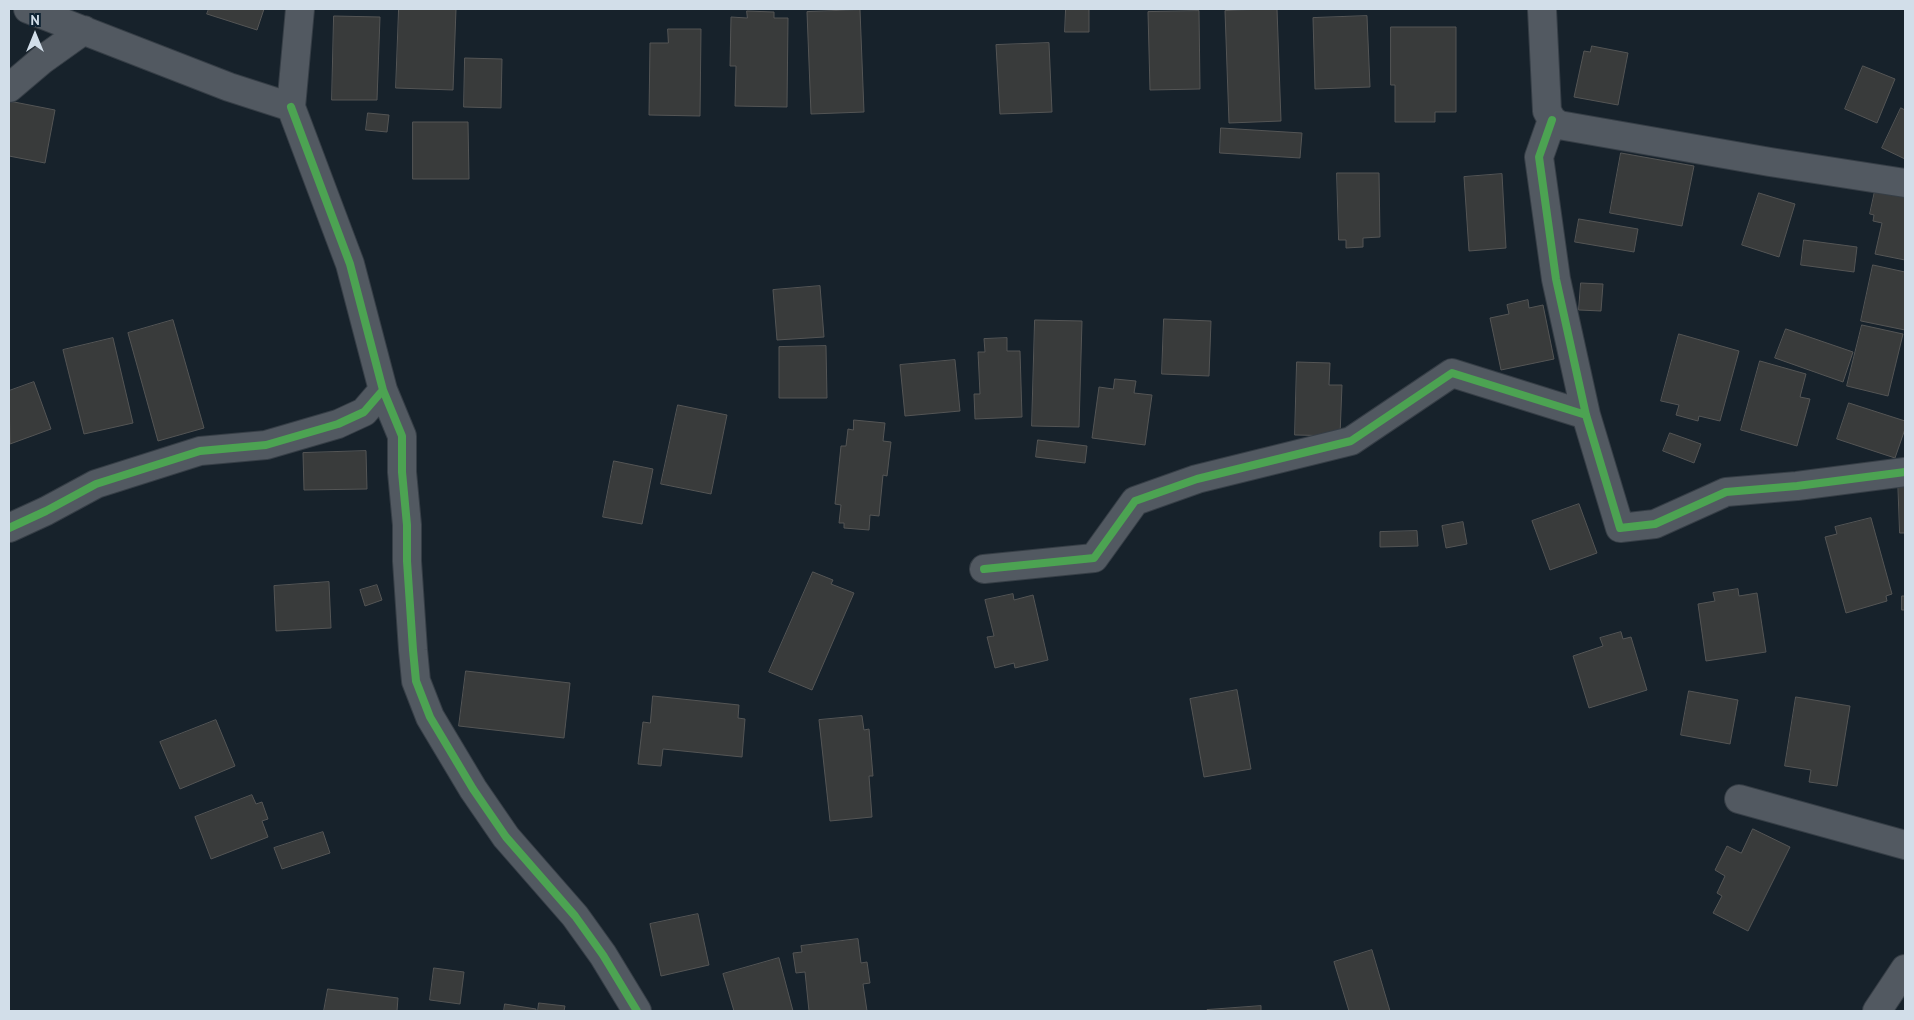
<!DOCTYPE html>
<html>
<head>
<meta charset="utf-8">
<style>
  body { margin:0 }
  #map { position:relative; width:1914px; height:1020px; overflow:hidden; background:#17222b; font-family:"PT Sans",sans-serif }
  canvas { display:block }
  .frame { position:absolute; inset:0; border:10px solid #d2dee9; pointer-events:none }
  .north { position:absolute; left:10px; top:10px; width:50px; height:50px; -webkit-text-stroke:4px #0f2333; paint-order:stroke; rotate:0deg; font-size:14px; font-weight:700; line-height:20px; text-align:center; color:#d2dee9 }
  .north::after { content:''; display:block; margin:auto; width:18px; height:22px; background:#d2dee9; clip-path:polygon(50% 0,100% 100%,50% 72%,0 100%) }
</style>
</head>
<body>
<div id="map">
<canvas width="1914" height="1020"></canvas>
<div class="frame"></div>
<div class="north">N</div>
</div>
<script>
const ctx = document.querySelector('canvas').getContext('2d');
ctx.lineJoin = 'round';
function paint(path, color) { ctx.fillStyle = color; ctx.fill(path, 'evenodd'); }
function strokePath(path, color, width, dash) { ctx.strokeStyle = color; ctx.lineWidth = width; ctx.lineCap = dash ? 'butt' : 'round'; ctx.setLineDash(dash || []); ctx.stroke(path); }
const building = new Path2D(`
  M209,9H264L257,30L207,14Z
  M399,9H456L453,90L396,88Z
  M1066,9H1089V32H1065Z
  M1277,9L1281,121L1229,123L1225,11Z
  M860,10L864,112L811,114L807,12Z
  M747,11L774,12V18H788L787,107L735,106L736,66H730L731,17L747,18Z
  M1199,11L1200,89L1150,90L1148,12Z
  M334,16L380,17L377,100H332Z
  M1367,16L1370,87L1315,89L1313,18Z
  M1391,27H1456V112H1435V122H1395V85H1391Z
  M668,29H701L700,116L649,115L650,43H668Z
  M1049,43L1052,112L1000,114L996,45Z
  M1592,46L1628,53L1618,105L1574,97L1584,51L1590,52Z
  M465,58L502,59L501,108L464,107Z
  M1863,66L1895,79L1877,123L1845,109Z
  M9,101L55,110L45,163L9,156Z
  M1901,108L1905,110V159L1882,148Z
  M368,113L389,115L387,132L366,130Z
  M413,122H468L469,179H413Z
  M1221,128L1302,133L1300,158L1220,153Z
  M1621,153L1694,166L1682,226L1610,213Z
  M1337,173H1379L1380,237L1363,238V247L1346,248V240H1339Z
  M1502,174L1506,248L1469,251L1464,177Z
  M1875,191L1905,197V260L1875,254L1882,223L1873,221L1874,215L1870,214Z
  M1759,193L1795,204L1779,257L1742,245Z
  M1579,219L1638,229L1634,252L1575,242Z
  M1804,240L1857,247L1854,272L1801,265Z
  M1873,265L1905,272V330L1861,321Z
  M1581,283L1603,284L1601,311L1579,310Z
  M820,286L824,337L777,340L773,290Z
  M1528,300L1529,308L1543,305L1554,359L1501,370L1490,318L1509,314L1507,305Z
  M1164,319L1211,321L1209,376L1162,374Z
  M173,320L204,428L158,441L128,333Z
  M1035,320L1082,321L1079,427L1032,426Z
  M1862,325L1903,334L1888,396L1847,386Z
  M1786,329L1853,352L1843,382L1775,358Z
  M1679,334L1739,351L1720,421L1699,416L1698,421L1676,415L1679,405L1661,401Z
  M113,338L133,423L84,434L63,350Z
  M1007,338V351H1020L1022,417L975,419L974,394H980L978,352H985L984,339Z
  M826,346L827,398H779V347Z
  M955,360L960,411L905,416L900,365Z
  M1760,361L1806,374L1800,397L1810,399L1797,446L1741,430Z
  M1297,362L1330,363L1329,385H1342L1340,436L1295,435Z
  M1115,379L1136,381L1134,393L1152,395L1145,445L1092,438L1099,387L1113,389Z
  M34,382L51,429L10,444L9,391Z
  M1849,403L1905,421V429L1895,458L1837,439Z
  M678,405L727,415L711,494L661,484Z
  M854,420L885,423L883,441L891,442L887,476L883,475L879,516L870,515L869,530L844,528V523H839L841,505L835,504L841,446H846L848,429L853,430Z
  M1670,433L1701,444L1694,463L1663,451Z
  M1038,440L1087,446L1085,463L1036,457Z
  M366,451L367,489L304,490L303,453Z
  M614,461L653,469L642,524L603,517Z
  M1898,478H1905V533H1900Z
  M1579,504L1597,553L1550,570L1532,521Z
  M1871,518L1892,594L1886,596L1887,601L1846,613L1825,537L1837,534L1835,527Z
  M1463,522L1467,544L1446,548L1442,526Z
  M1417,531L1418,546L1380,547V532Z
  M813,572L833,580L831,584L854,593L812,690L769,672Z
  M329,582L331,628L276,631L274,586Z
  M377,585L382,600L365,606L360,590Z
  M1738,589L1739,596L1757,593L1766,652L1706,661L1698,604L1715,601L1713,593Z
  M1013,594L1014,600L1033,595L1048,660L1015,668L1014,663L995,668L987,637L994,636L985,600Z
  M1902,596H1905V610H1902Z
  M1621,632L1623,639L1631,637L1647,690L1589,708L1573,656L1603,646L1600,638Z
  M466,671L570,683L564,738L459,726Z
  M1237,690L1251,769L1204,777L1190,699Z
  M1689,691L1738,700L1730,744L1681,735Z
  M653,696L739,705L738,718L745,719L742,757L663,749L661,766L638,764L643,722L650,723Z
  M1796,697L1850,706L1837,786L1809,782L1811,770L1785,766Z
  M862,716L864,730L869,729L873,776H869L872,817L830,821L819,720Z
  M216,720L235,766L180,789L160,742Z
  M252,795L256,804L262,802L268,819L262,821L268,837L211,859L195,817Z
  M1753,829L1790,847L1748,931L1713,913L1722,896L1717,893L1725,876L1715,870L1727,846L1741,853Z
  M323,832L330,853L282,869L274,848Z
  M698,914L709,965L661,976L650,924Z
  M858,939L861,963L867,962L870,983L863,984L867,1011H809L805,972L796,973L793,953L802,952L801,946Z
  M1372,950L1390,1011H1349L1334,962Z
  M779,958L793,1011H734L723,974Z
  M434,968L464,972L460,1004L430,1000Z
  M328,989L398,998L397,1011H324Z
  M539,1003L565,1006L564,1011H538Z
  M505,1004L536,1009V1011H504Z
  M1261,1006V1011H1207V1010Z`);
const street = new Path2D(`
  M28,9L229,87L291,107L300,9
  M1542,9L1547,111L1552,120L1559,125L1770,162L1905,183
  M9,88L42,60L84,30
  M1552,120L1539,157L1556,279L1586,415L1620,528L1655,524L1726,492L1797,486L1905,472
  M383,390L402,436V472L407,525V561L413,650L416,681L430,717L473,789L506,837L575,916L603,955L637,1011
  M9,528L46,511L96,484L200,451L266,445L338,424L364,412L383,390L350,264L291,107
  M984,569L1094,558L1135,501L1197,479L1351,441L1452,373L1586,415
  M1739,799L1905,845
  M1877,1011L1905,969`);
const cycleway = new Path2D(`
  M1552,120L1539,157L1556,279L1586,415L1620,528L1655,524L1726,492L1797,486L1905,472
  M383,390L402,436V472L407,525V561L413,650L416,681L430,717L473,789L506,837L575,916L603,955L637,1011
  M9,528L46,511L96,484L200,451L266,445L338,424L364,412L383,390L350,264L291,107
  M984,569L1094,558L1135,501L1197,479L1351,441L1452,373L1586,415`);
paint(building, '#393b3b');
strokePath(building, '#545555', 1);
strokePath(street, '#363e46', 30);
strokePath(street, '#525961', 28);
strokePath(cycleway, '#4ca352', 8);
</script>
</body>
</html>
